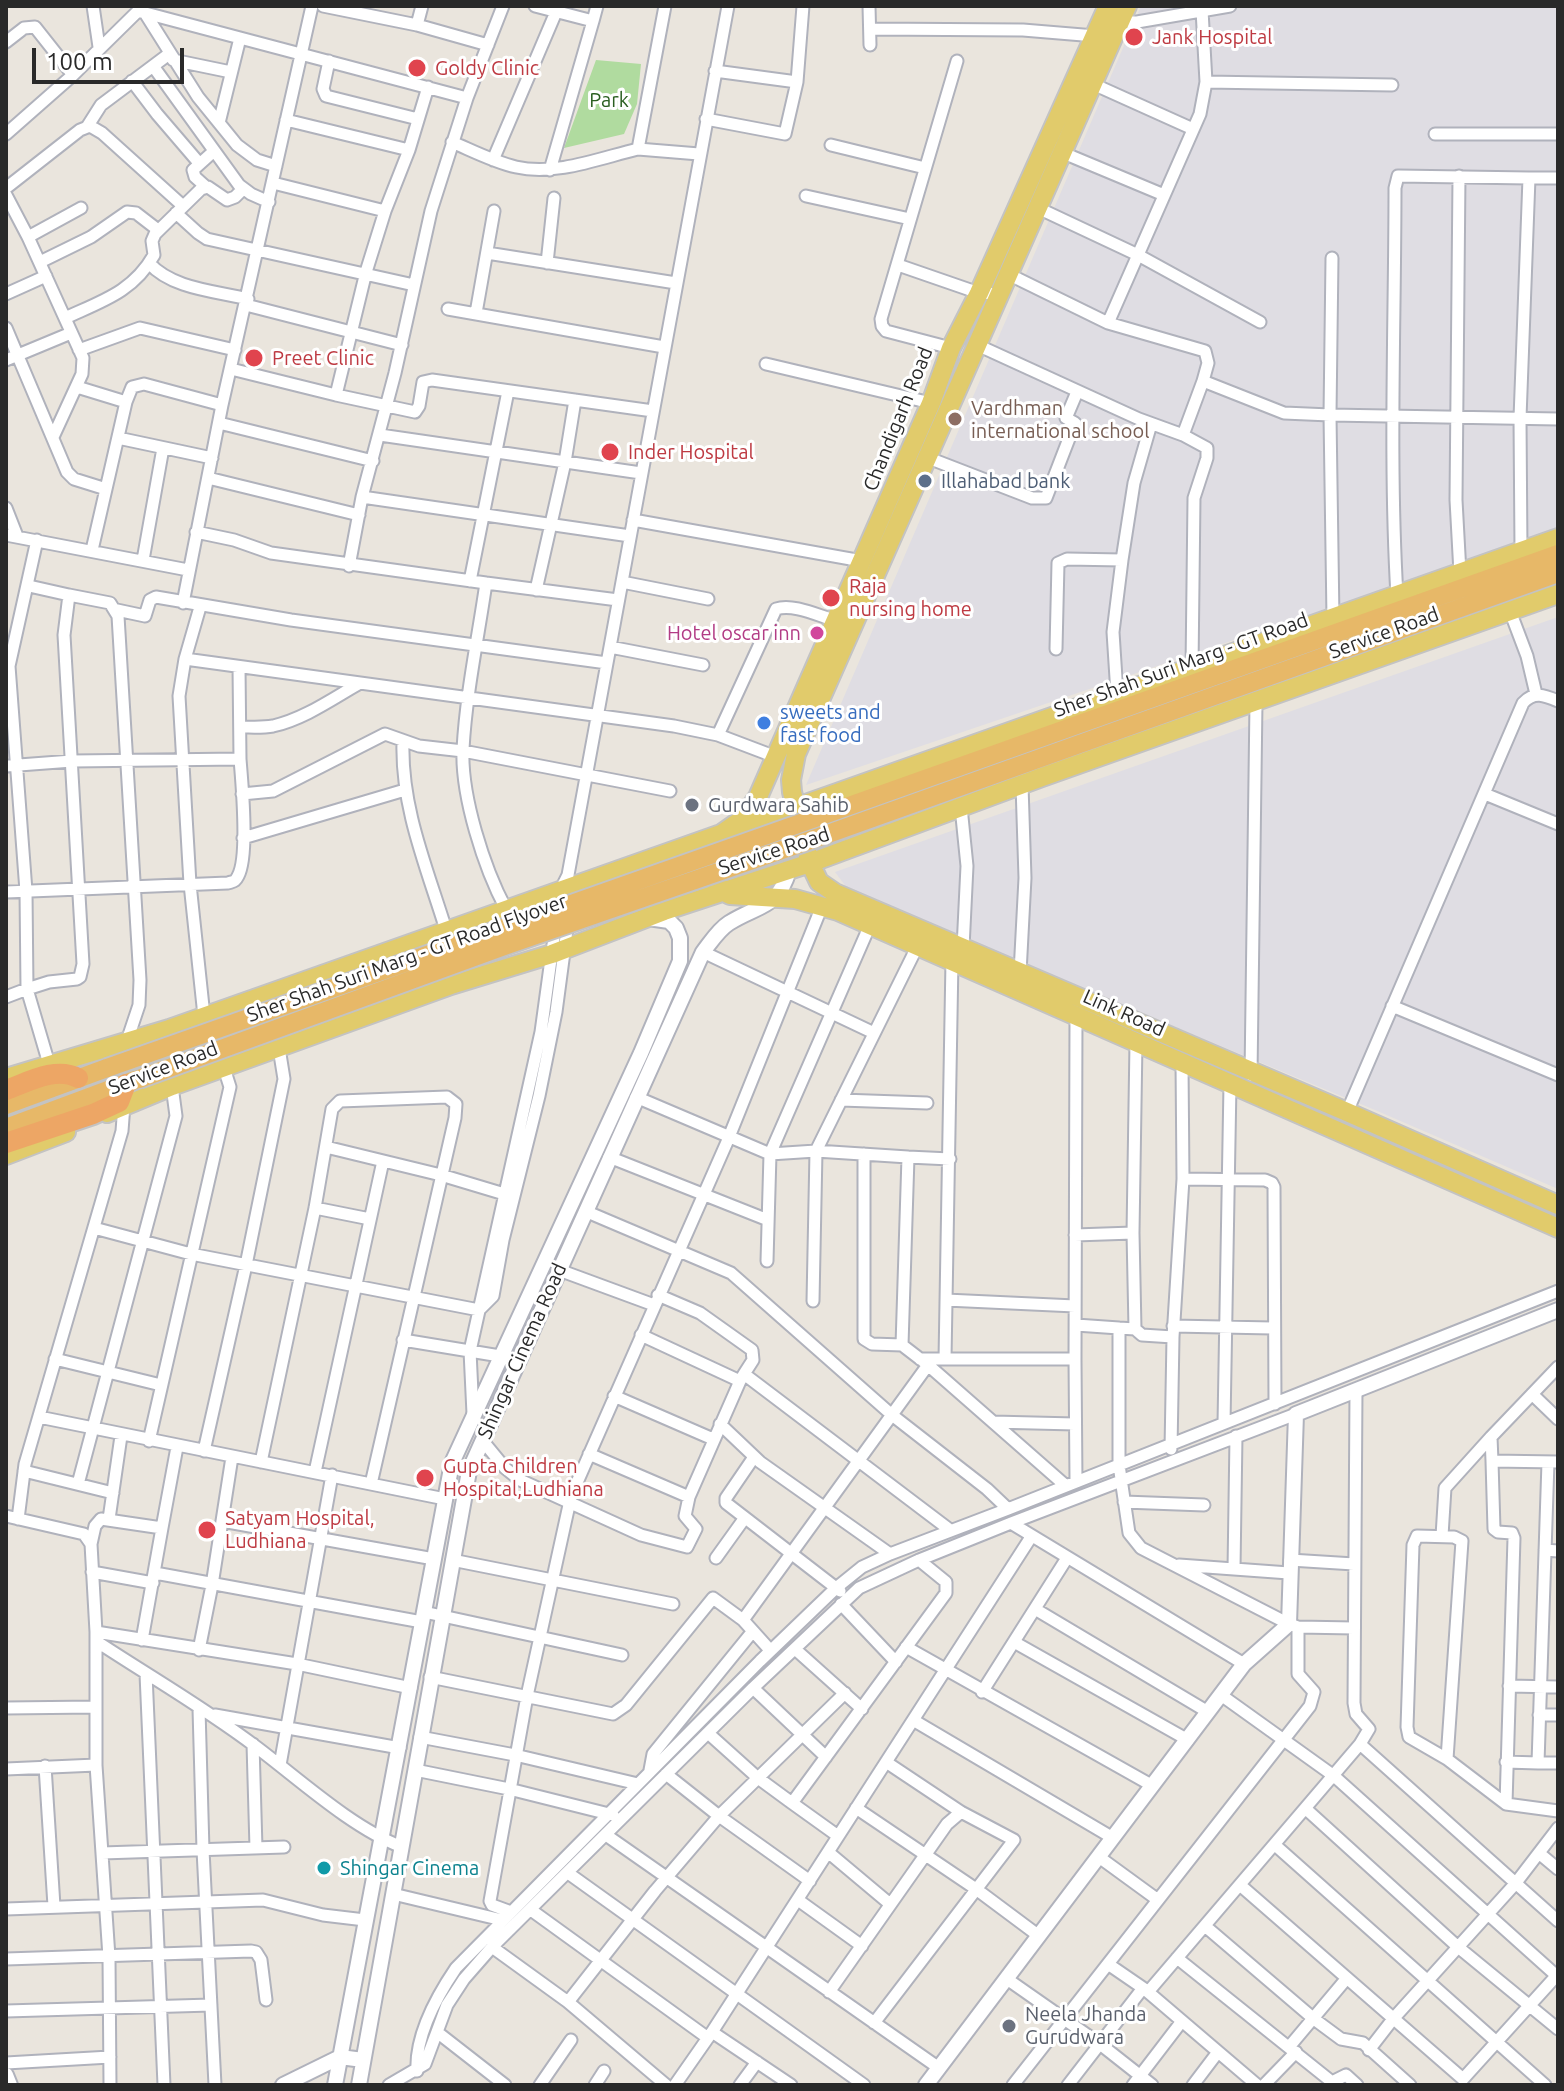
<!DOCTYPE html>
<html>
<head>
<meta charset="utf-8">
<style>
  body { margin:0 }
  #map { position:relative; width:1564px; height:2091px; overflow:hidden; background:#eae5dd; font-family:Ubuntu,sans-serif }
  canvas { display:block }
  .frame { position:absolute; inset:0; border:8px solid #292929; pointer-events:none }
  .scale { position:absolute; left:32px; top:48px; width:152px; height:36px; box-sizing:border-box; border:4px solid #292929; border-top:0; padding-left:10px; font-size:24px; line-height:28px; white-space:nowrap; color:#292929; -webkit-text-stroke:6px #fff; paint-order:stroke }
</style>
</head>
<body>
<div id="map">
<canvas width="1564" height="2091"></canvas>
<div class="frame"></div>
<div class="scale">100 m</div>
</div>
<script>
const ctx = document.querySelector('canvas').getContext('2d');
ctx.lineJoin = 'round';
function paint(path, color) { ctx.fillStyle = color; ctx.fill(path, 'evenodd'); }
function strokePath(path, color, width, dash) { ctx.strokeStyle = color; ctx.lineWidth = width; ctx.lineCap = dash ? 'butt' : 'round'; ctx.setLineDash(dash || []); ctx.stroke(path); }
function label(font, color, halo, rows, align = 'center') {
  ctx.font = font + ' Ubuntu,sans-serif'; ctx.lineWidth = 6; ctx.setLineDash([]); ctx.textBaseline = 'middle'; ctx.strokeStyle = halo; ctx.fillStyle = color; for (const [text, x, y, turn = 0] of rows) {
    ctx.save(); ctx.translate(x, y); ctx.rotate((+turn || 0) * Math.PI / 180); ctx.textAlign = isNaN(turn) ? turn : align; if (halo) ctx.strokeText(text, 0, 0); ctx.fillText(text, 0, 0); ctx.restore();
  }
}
const industrial = new Path2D(`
  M1141,6H1558V527L1435,572L806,785Z
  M1558,617V1189L1375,1110L850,892L835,872Z`);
const green = new Path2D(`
  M596,60L641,64L637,104L624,134L564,148Z`);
const minor = new Path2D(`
  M93,6L99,47
  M323,6L417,25L488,45
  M535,6L593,21L597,6
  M869,6L870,45
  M138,11L467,98
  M145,13L198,97L237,145L257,160L276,166
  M1116,22H1137L1230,6
  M417,25L422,6
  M870,29L1023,30L1095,36
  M6,42L24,28L35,27L73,75
  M173,60L231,72
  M329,61L323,89L326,96L418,119
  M153,66L239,185L251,194L269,202
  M715,71L797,82
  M132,81L157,114L199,163
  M1206,82L1392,85
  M1093,84L1193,129
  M706,119L785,134L797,82L803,6
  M286,120L409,150
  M219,123L240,38
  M87,127L101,105L169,54
  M6,134L73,75L138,11L139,6
  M1435,134H1558
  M452,142C473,151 494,162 516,167C556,176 600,158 638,149L665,6
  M831,145L925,168
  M638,149L699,154
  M1061,152L1164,195
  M493,160L556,12
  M550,170L593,21
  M1459,176L1456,500L1460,573
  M1529,178H1558
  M273,183L385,211
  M205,186L195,177L193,170L214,151
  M6,188L80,130L90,126L102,133L183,206
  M6,195L28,237L83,358L82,374L53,437
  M806,196L910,219
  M1038,208L1138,255L1260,322
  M176,213L198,233L207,239L414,285
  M28,237L81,208
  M487,253L676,283
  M1332,258L1330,415L1558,419
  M40,262L91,237L127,212L136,213L158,230
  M149,263C172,289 216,291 248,299
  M547,263L554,198
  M898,265L979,293L998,294
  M1008,274L1108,323L1205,351L1208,363L1203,381L1284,413L1330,415L1333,619
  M6,294L46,276
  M246,305L402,345
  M448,309L664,347
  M476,313L494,211
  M65,318C102,301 133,292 154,255L152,241L155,234L201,189L208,187L227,200L235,197L243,189
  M1108,323L1200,114L1206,82L1202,10
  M6,328L67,472L74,479L106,489
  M975,344L1139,419L1183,435L1207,448V458L1194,498L1192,668
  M951,348L886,331L882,326L881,319L957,61
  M79,350L140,328L235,350
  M6,360L71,333
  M766,364L931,403
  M231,369L336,395L366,272L385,211L409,150L428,87
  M77,387L126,402
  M336,395L415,412L419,406L423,382L432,380L653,411
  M219,423L373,461
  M380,435L641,473
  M1183,435L1203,381
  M118,438L212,458
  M926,457L1032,498H1046L1075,423L1066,418L1077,392
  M208,478L359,515
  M362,497L630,536
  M6,508L17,536
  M633,520L862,561
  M196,532L234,540L271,553L486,583C478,638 466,694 463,749C461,796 484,868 506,909
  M6,535L188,570
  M92,550L126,402L132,387L144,384L222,405
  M143,560L163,448
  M349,566L362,497L395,373L431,211L467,98L503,6
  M470,581L508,391
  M622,582L708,599
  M486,583L618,600
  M29,586L69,595L64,635L83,964L80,977L77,979L49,982L27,989L49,1064
  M536,590L565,462L575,400
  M69,595L110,603L118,616L140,980L139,1005L127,1041
  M1397,596C1389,460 1395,323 1395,188L1398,176L1529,178L1520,418L1521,551
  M183,603L222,405L312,6
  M200,607L185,659L179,696L190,884L204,1016
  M117,610L145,616L150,600L156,597L291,620L607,663
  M1510,611L1527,656L1536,694
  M610,647L703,665
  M1056,649L1058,563L1067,559L1122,560
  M185,659L674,726L718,735L776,609C793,603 819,616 837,621
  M239,667L240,759
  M1117,694L1113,632L1122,560L1134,483L1151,424
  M240,727C251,727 262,728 273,726C304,719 332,699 360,683
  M718,735L776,757
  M403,742C401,808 427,868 446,930
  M6,766L72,761L240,759C242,784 249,856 238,876C235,882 234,881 228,883L6,892
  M242,794L273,791L385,734L419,746L463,751L670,791
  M1485,794L1558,824
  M961,807L967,866L963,948
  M243,838L405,790
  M560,891L568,875L728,6
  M703,952L874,1033
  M1020,973L1025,878L1022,785
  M6,997L27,989L26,891L9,666L37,540
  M1392,1006L1558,1075
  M1136,1042L1133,1233L1135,1329L1119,1328V1465L1129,1533L1141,1548L1289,1624L1298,1627L1354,1628
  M1251,1075L1256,702
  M636,1097L770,1154L767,1261
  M841,1100L927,1103
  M1347,1112L1523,703C1534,691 1544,695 1558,701
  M326,1147L441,1175L511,1196
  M864,1154V1339L872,1344L902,1345
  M609,1157L768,1220
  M908,1157L950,1159
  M1183,1179L1265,1180L1272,1183L1274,1187L1275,1404
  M315,1208L370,1219
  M585,1211L731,1273L892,1415L987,1489L1008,1509
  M94,1228L191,1254L479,1310L493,1296L503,1240L539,1096L556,1012L568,922
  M1075,1235L1133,1233
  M559,1270L654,1305
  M658,1295L700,1313L752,1350L753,1360L744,1374
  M946,1300L1075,1306
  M813,1301L816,1151L918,945
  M1076,1325L1119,1328
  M1173,1326L1272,1328
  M1135,1329L1142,1335L1173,1337
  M403,1340L500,1356L517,1363
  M55,1359L161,1385
  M920,1359H945L952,960
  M945,1359H1075L1076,1016
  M1075,1359L1076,1482
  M928,1365L1066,1486
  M1558,1367L1491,1437L1492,1461L1558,1462
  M740,1381L744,1374L950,1530
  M1356,1390L1354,1703L1356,1714L1369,1729L1360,1744
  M1532,1394L1558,1419
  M614,1396L713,1439
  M473,1414L470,1351L541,1032L556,923
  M39,1417L445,1499
  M993,1422L1075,1424
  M1224,1423L1230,1084
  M720,1424L760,1462L890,1554
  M482,1440L505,1468L520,1480L641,1535L687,1547L696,1529L685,1516L689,1497L740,1381L641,1335
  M149,1441L230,1087L224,1068
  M1171,1449L1173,1337L1183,1179L1182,1063
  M204,1451L246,1265L284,1079L279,1048
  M589,1454L689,1497
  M754,1457L726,1498V1503L840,1591
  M1492,1461L1494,1529L1498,1532L1512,1533L1514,1538L1506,1804
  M261,1462L315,1208L332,1109L340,1101L447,1097L456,1104L455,1118L371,1484
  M1548,1462L1538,1763H1558
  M24,1471L113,1493
  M315,1472L383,1161
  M78,1484L176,1116L172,1086
  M1124,1502L1204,1505
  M6,1516L84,1534L91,1544L96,1632V1765L109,1957L110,2085
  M18,1519L25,1464L122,1131L124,1105
  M109,1519L121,1436
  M222,1521L434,1559
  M1011,1523L1244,1664
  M1442,1536L1445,1488L1491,1437
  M91,1544L95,1526L101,1519L162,1528L177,1447
  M1545,1550L1558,1551
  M716,1558L744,1519
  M452,1560L673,1604
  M1290,1560L1354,1564
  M1179,1565L1289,1573
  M1234,1569L1236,1436
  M92,1572L153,1583
  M155,1573L422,1622
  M841,1604L896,1662
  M1035,1609L1208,1712
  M424,1612L622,1655
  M96,1632L297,1664L411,1688
  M142,1640L162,1528
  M96,1641C149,1676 205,1708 255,1746C299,1779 352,1828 402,1847
  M1014,1642L1188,1740
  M906,1647L1153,1786
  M795,1649L862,1709
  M199,1650L212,1585L232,1457
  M770,1650L743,1620L928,1365L902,1345L908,1157L816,1151L770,1154L870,925
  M146,1674L164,2085
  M430,1677L613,1714L626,1705L713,1598L743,1620
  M1509,1686L1558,1687
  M753,1688L826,1757
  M982,1692L1067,1558
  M1221,1695L1334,1776L1558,1977
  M6,1708L95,1707
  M199,1709L203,1850L215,2085
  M215,1715L400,1748
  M1539,1715H1558
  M913,1720L1113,1838
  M709,1734L758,1778L792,1803
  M420,1737L515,1755L638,1784
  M253,1744L256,1848
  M1447,1759L1462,1541L1454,1537L1417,1536L1413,1545L1407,1727L1409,1737L1447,1759L1506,1804L1558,1811
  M1506,1762L1538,1763
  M280,1765L332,1475
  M45,1766L54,1906
  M6,1769L96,1765
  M415,1770L509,1789L613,1815
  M650,1770L653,1754L753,1631
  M666,1774L719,1816L810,1881
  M856,1808L976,1889L1039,1936
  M1306,1809L1458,1947L1558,2029
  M606,1835L939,2068
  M838,1836L792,1803L946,1593V1582L919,1560
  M1275,1845L1545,2085
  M828,1852L890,1904
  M102,1853L284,1847
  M1540,1854L1558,1869
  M1099,1857L1158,1900
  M568,1873L864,2085
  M1240,1885L1463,2079L1558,1974
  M393,1894L502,1920
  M798,1900L862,1946
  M6,1909L263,1900L323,1915L365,1920
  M531,1910L708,2038
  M511,1912L492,1905L490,1901L527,1696L571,1496L727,1142L822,906
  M1205,1926L1314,2019L1341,2039L1363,2043L1410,2085
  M492,1947L568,2002L666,2085
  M1177,1958L1332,2082L1330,2085
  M6,1959L251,1951L256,1952L261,1960L266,2000
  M1108,1964L1143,1988
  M1007,1979L1100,2044L1152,2085
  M829,1992L947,1824L961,1812
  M568,2002L655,1891L719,1816L845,1693
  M6,2011L211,2005
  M874,2023L1014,1840L961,1812L886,1762
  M437,2032L505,2085
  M712,2032L1031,1537
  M1289,2047L1347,1978
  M1369,2050L1393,2019L1515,1884L1558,1828
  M6,2063L110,2057
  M417,2071C415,2036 437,1996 456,1968L760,1661L836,1588L862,1567L890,1554L1008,1509L1558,1291
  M1332,2082L1346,2075L1357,2085
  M389,2085L425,2064L447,2005L464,1979L492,1947L753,1688L859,1588L919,1560L1011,1523L1296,1414
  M540,2085L571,2040
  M595,2085L604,2071
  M675,2085L712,2032L791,2085
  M740,2085L757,2062
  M1013,2085L1310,1706L1314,1692L1298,1674V1627
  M1068,2085L1143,1988L1148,1992
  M1133,2085L1182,2021
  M1193,2085L1218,2052
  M1257,2085L1148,1992L1360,1744L1558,1921
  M1264,2085L1296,2052`);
const tertiary = new Path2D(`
  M6,2075L10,2085
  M283,2085L340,2057L363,2060
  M335,2085L452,1463L641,1053L680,961V938L676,928L669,921L648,918
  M359,2085L469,1471L703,952C711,942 718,930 729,923C759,904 778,909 789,870
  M926,2085L1244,1664L1289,1624L1296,1414L1558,1310`);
const primary = new Path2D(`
  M1108,6L979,293L951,348L931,403L758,797L741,820L707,844V860L715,879L722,891L730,895L795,899L838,911L1558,1228
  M1127,6L796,754L791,780L792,792L810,863L819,882L835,893L1347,1112L1558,1205
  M6,1078L169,1029L254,999L1558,538
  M107,1113L172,1086L451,985L552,954L664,911L810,863L1042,777L1558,594
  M6,1155L66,1132`);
const trunk = new Path2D(`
  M818,817L1558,554
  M825,835L1558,573
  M6,1105L107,1068
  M6,1128L135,1080`);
const motorway = new Path2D(`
  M6,1090C28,1082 56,1066 78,1078
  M6,1143L93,1114L119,1102L126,1084`);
const trunkBridge = new Path2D(`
  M107,1068L818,817
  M139,1079L507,945L825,835`);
const markers = [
  [1134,37,10,"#e0444e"],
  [417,68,10,"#e0444e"],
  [254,358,10,"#e0444e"],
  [955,419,8,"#8d6e63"],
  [610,452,10,"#e0444e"],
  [925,481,8,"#5c6f8a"],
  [831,598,10,"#e0444e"],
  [817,633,8,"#d1479c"],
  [764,723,8,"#3f7fe0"],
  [692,805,8,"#6b7280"],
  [425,1478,10,"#e0444e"],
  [207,1530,10,"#e0444e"],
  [324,1868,8,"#0f9aa8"],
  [1009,2026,8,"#6b7280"]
];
const healthNames = [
  ["Jank Hospital",1152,37],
  ["Goldy Clinic",435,68],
  ["Preet Clinic",272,358],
  ["Inder Hospital",628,452],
  ["Raja",849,586],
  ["nursing home",849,609],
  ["Gupta Children",443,1466],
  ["Hospital,Ludhiana",443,1489],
  ["Satyam Hospital,",225,1518],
  ["Ludhiana",225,1541]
];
const parkNames = [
  ["Park",609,100]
];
const educationNames = [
  ["Vardhman",971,408],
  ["international school",971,431]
];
const streetNames = [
  ["Chandigarh Road",898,419,-68],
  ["Service Road",1384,633,-20],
  ["Sher Shah Suri Marg - GT Road",1181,665,-20],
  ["Service Road",774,851,-18],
  ["Sher Shah Suri Marg - GT Road Flyover",407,958,-20],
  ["Link Road",1124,1013,24],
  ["Service Road",163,1068,-21],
  ["Shingar Cinema Road",522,1351,-66]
];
const serviceNames = [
  ["Illahabad bank",941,481]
];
const hotelNames = [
  ["Hotel oscar inn",801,633]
];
const shopNames = [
  ["sweets and",780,712],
  ["fast food",780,735]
];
const worshipNames = [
  ["Gurdwara Sahib",708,805],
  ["Neela Jhanda",1025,2014],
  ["Gurudwara",1025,2037]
];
const cultureNames = [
  ["Shingar Cinema",340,1868]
];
paint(industrial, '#dfdde3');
paint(green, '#b0db9f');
strokePath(minor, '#b0b2bc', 15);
strokePath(tertiary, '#b0b2bc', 18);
strokePath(primary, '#c3c3c3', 22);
strokePath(trunk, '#c3c3c3', 22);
strokePath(motorway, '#c3c3c3', 24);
strokePath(minor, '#fff', 11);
strokePath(tertiary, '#fff', 14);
strokePath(primary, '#e1cb6b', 18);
strokePath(trunk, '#e7b868', 18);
strokePath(motorway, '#eda665', 20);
strokePath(trunkBridge, '#c3c3c3', 22, []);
strokePath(trunkBridge, '#e7b868', 18);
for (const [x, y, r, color] of markers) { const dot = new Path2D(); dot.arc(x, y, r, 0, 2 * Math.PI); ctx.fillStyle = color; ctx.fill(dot); strokePath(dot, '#fff', 3); }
label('20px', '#be3a42', '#fff', healthNames, 'left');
label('20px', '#2b5f21', '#fff', parkNames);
label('20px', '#785e54', '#fff', educationNames, 'left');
label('20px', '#292929', '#fff', streetNames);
label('20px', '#4e5e75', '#fff', serviceNames, 'left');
label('20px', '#b23c85', '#fff', hotelNames, 'right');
label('20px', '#366cbe', '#fff', shopNames, 'left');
label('20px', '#5b616d', '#fff', worshipNames, 'left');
label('20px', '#0d838f', '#fff', cultureNames, 'left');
</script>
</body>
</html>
